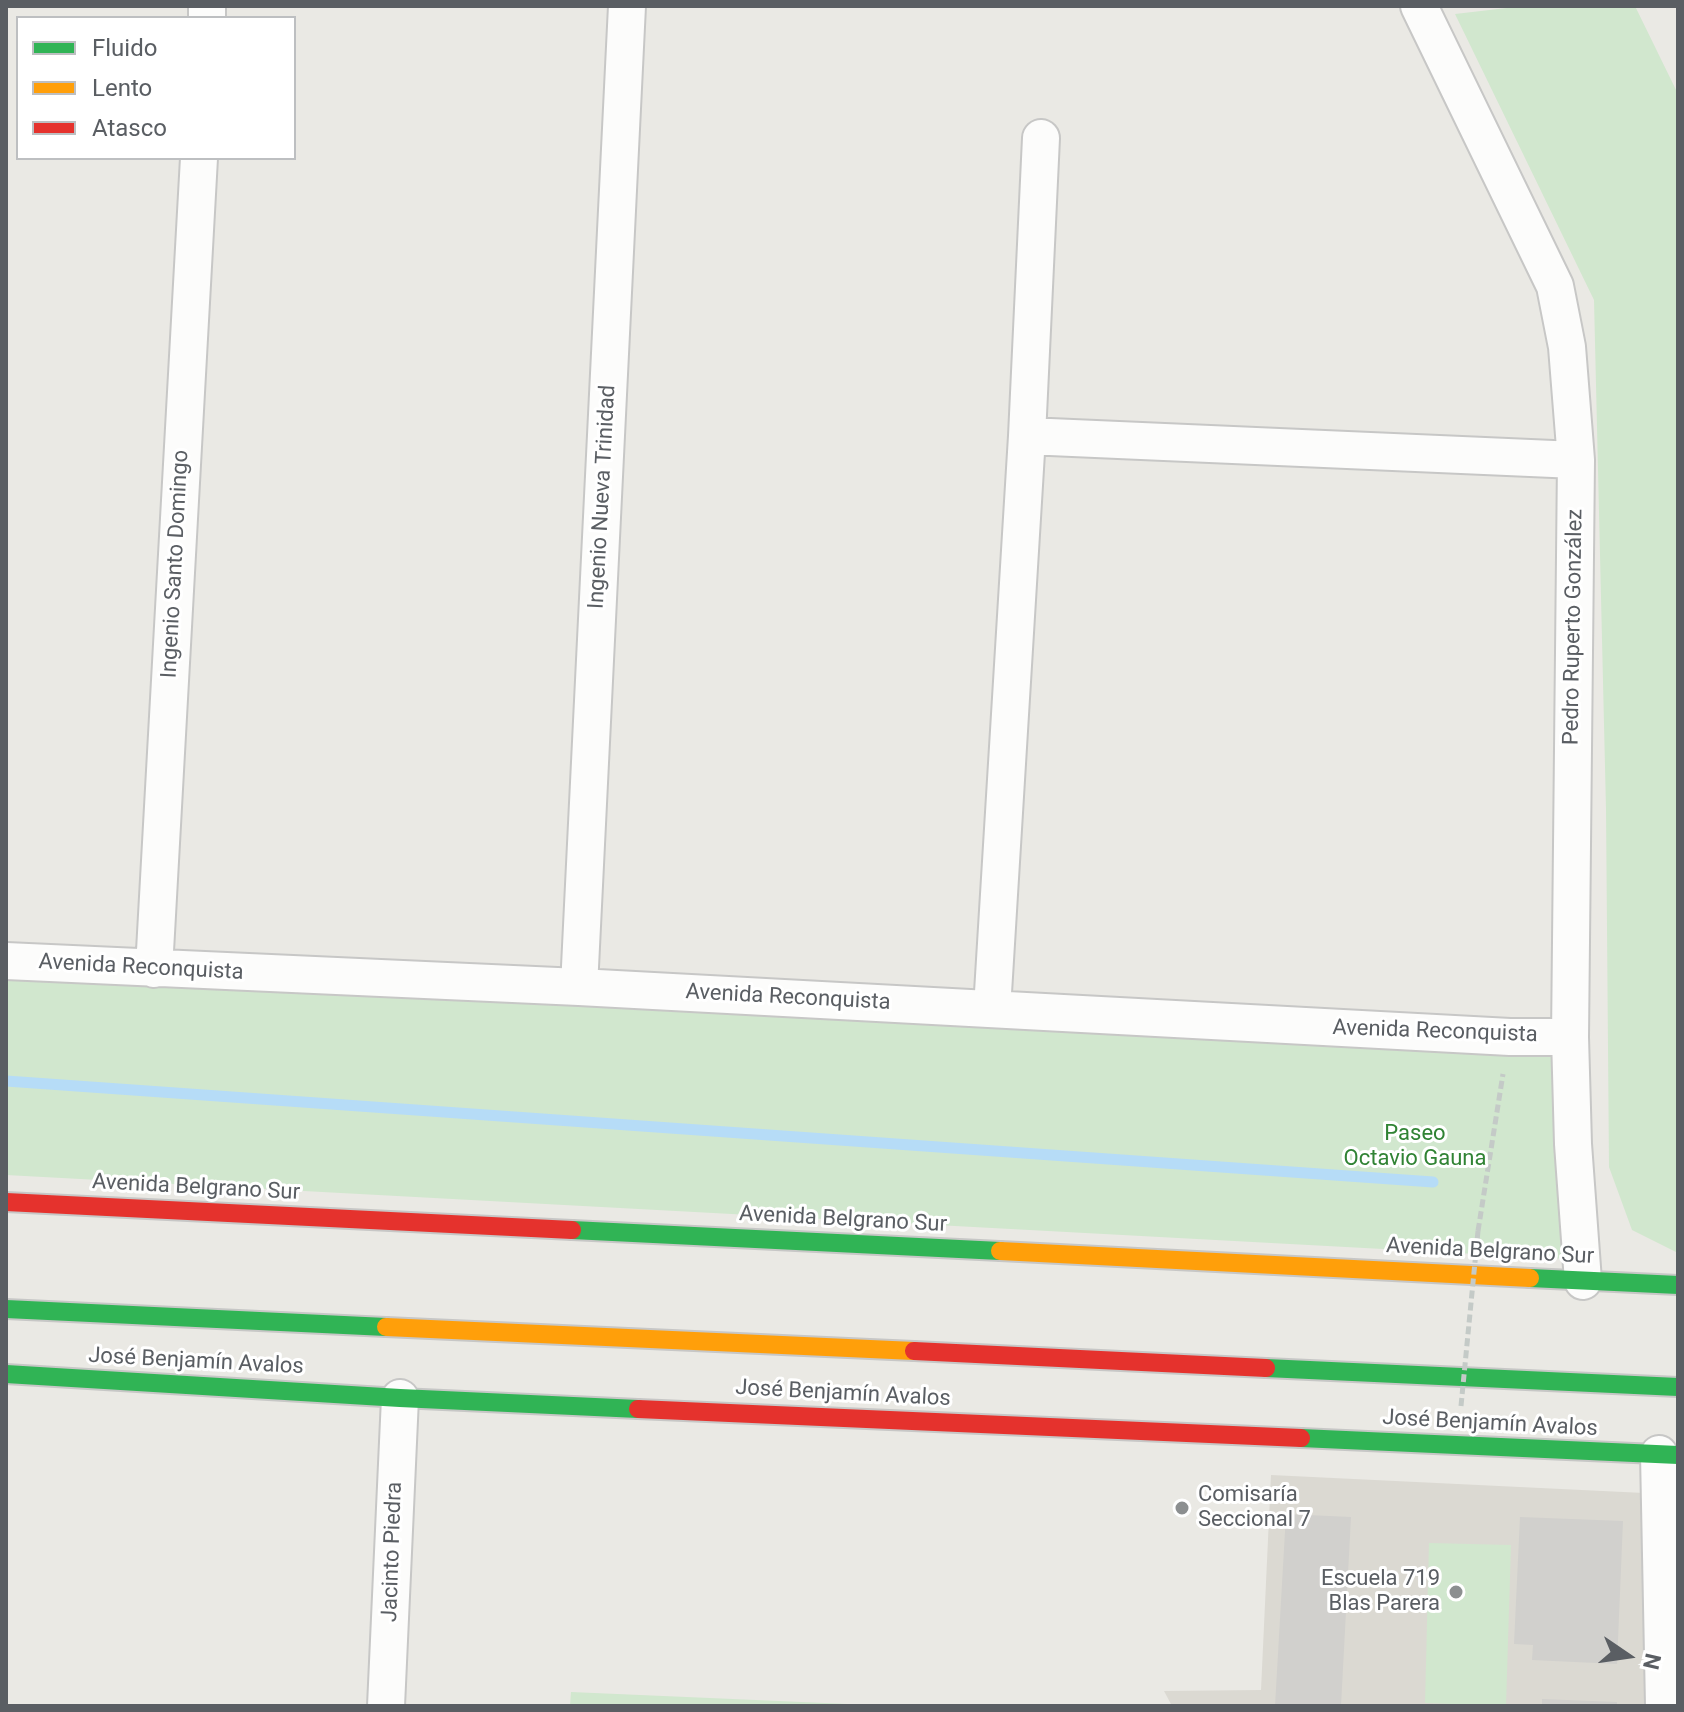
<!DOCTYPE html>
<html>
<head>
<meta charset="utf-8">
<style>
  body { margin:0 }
  #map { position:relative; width:1684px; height:1712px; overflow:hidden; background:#eae9e4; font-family:Roboto,sans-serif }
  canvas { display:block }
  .frame { position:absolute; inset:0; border:8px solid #5a5e63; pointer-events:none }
  .legend { position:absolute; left:16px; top:16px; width:280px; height:144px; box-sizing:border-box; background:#fff; border:2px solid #bdbfc1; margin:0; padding:10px 14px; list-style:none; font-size:24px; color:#5a5e63 }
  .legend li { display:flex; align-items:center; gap:16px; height:40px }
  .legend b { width:40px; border:2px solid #bdbfc1 }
  .north { position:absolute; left:1588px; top:1616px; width:80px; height:80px; -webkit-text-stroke:6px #fff; paint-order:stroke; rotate:103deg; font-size:22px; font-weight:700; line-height:32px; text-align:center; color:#5a5e63 }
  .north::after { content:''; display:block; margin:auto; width:28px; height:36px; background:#5a5e63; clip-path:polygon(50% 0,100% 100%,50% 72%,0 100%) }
</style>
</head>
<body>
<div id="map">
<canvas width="1684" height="1712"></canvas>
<div class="frame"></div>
<ul class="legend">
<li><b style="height:10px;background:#30b455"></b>Fluido</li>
<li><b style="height:10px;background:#ff9f0a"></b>Lento</li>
<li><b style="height:10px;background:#e5322d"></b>Atasco</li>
</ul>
<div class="north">N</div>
</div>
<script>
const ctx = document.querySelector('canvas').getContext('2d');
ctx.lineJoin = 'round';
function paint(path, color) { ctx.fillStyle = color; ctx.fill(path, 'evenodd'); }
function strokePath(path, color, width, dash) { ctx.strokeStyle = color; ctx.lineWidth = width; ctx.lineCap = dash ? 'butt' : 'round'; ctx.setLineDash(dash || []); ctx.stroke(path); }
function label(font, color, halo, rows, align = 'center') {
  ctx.font = font + ' Roboto,sans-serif'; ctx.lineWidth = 6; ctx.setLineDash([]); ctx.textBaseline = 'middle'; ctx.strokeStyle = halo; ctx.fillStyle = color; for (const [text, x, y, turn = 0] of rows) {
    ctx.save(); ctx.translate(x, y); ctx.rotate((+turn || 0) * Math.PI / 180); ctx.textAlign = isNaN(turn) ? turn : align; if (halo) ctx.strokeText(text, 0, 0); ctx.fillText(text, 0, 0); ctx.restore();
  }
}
const education = new Path2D(`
  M1271,1475L1644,1493L1647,1706H1172L1164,1691L1261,1690Z`);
const green = new Path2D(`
  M1524,6H1635L1678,94V1253L1632,1230L1609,1167L1606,809L1594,300L1455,14Z
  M6,977L1559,1050L1569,1259L6,1175Z
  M1429,1543L1511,1545L1506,1706L1425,1703Z
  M571,1692L894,1706H570Z`);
const stream = new Path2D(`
  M6,1081L1433,1182`);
const building = new Path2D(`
  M1286,1514L1351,1517L1341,1706H1275Z
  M1520,1517L1623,1521L1617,1664L1532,1660L1533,1645L1514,1644Z
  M1542,1699L1617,1702V1706H1542Z`);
const path = new Path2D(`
  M1478,1231L1503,1074`);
const street = new Path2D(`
  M1419,6L1555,286L1567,347L1576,460L1570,1037L1573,1144L1583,1281
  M207,18V6
  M1027,436L1576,460
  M6,961L579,987L1510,1037H1570
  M154,969L199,158
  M579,987L627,6
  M992,1009L1027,436L1041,138
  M1659,1454L1664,1706
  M386,1706L400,1398`);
const fast = new Path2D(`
  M572,1230L1000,1251
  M1530,1278L1678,1285
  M6,1309L386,1327
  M1266,1368L1678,1387
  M6,1374L400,1398L638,1409
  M1301,1438L1678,1455`);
const slow = new Path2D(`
  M1000,1251L1530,1278
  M386,1327L914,1351`);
const jam = new Path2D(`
  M6,1202L572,1230
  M914,1351L1266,1368
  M638,1409L1301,1438`);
const pathBridge = new Path2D(`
  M1461,1406L1478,1231`);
const markers = [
  [1182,1508,8,"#8c8f90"],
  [1456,1592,8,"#8c8f90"]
];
const streetNames = [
  ["Ingenio Nueva Trinidad",603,497,-87],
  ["Ingenio Santo Domingo",176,564,-87],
  ["Pedro Ruperto González",1574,627,-89],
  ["Avenida Reconquista",141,968,3],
  ["Avenida Reconquista",788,998,3],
  ["Avenida Reconquista",1435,1032,2],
  ["Avenida Belgrano Sur",196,1188,3],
  ["Avenida Belgrano Sur",843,1220,3],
  ["Avenida Belgrano Sur",1490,1252,3],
  ["José Benjamín Avalos",196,1362,3],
  ["José Benjamín Avalos",843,1394,3],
  ["José Benjamín Avalos",1490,1424,3],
  ["Jacinto Piedra",393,1552,-88]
];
const parkNames = [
  ["Paseo",1415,1134],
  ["Octavio Gauna",1415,1159]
];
const poiNames = [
  ["Comisaría",1198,1495],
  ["Seccional 7",1198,1520],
  ["Escuela 719",1440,1579,"right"],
  ["Blas Parera",1440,1604,"right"]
];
paint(education, '#dbd9d2');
paint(green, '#d1e7ce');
strokePath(stream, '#b6dcf7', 11);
paint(building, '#d1d0cd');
strokePath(street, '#c7c7c6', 40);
strokePath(fast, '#c7c7c6', 22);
strokePath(slow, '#c7c7c6', 22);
strokePath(jam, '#c7c7c6', 22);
strokePath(path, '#c4cac7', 5, [8, 4]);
strokePath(street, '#fcfcfb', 36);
strokePath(fast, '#30b455', 18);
strokePath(slow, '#ff9f0a', 18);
strokePath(jam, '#e5322d', 18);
strokePath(pathBridge, '#c4cac7', 5, [8, 4]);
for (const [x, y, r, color] of markers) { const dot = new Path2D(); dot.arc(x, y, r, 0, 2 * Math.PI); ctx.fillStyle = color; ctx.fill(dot); strokePath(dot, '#fff', 3); }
label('22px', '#5a5e63', '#fff', streetNames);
label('22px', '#308334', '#fff', parkNames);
label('22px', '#5a5e63', '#fff', poiNames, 'left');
</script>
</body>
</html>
